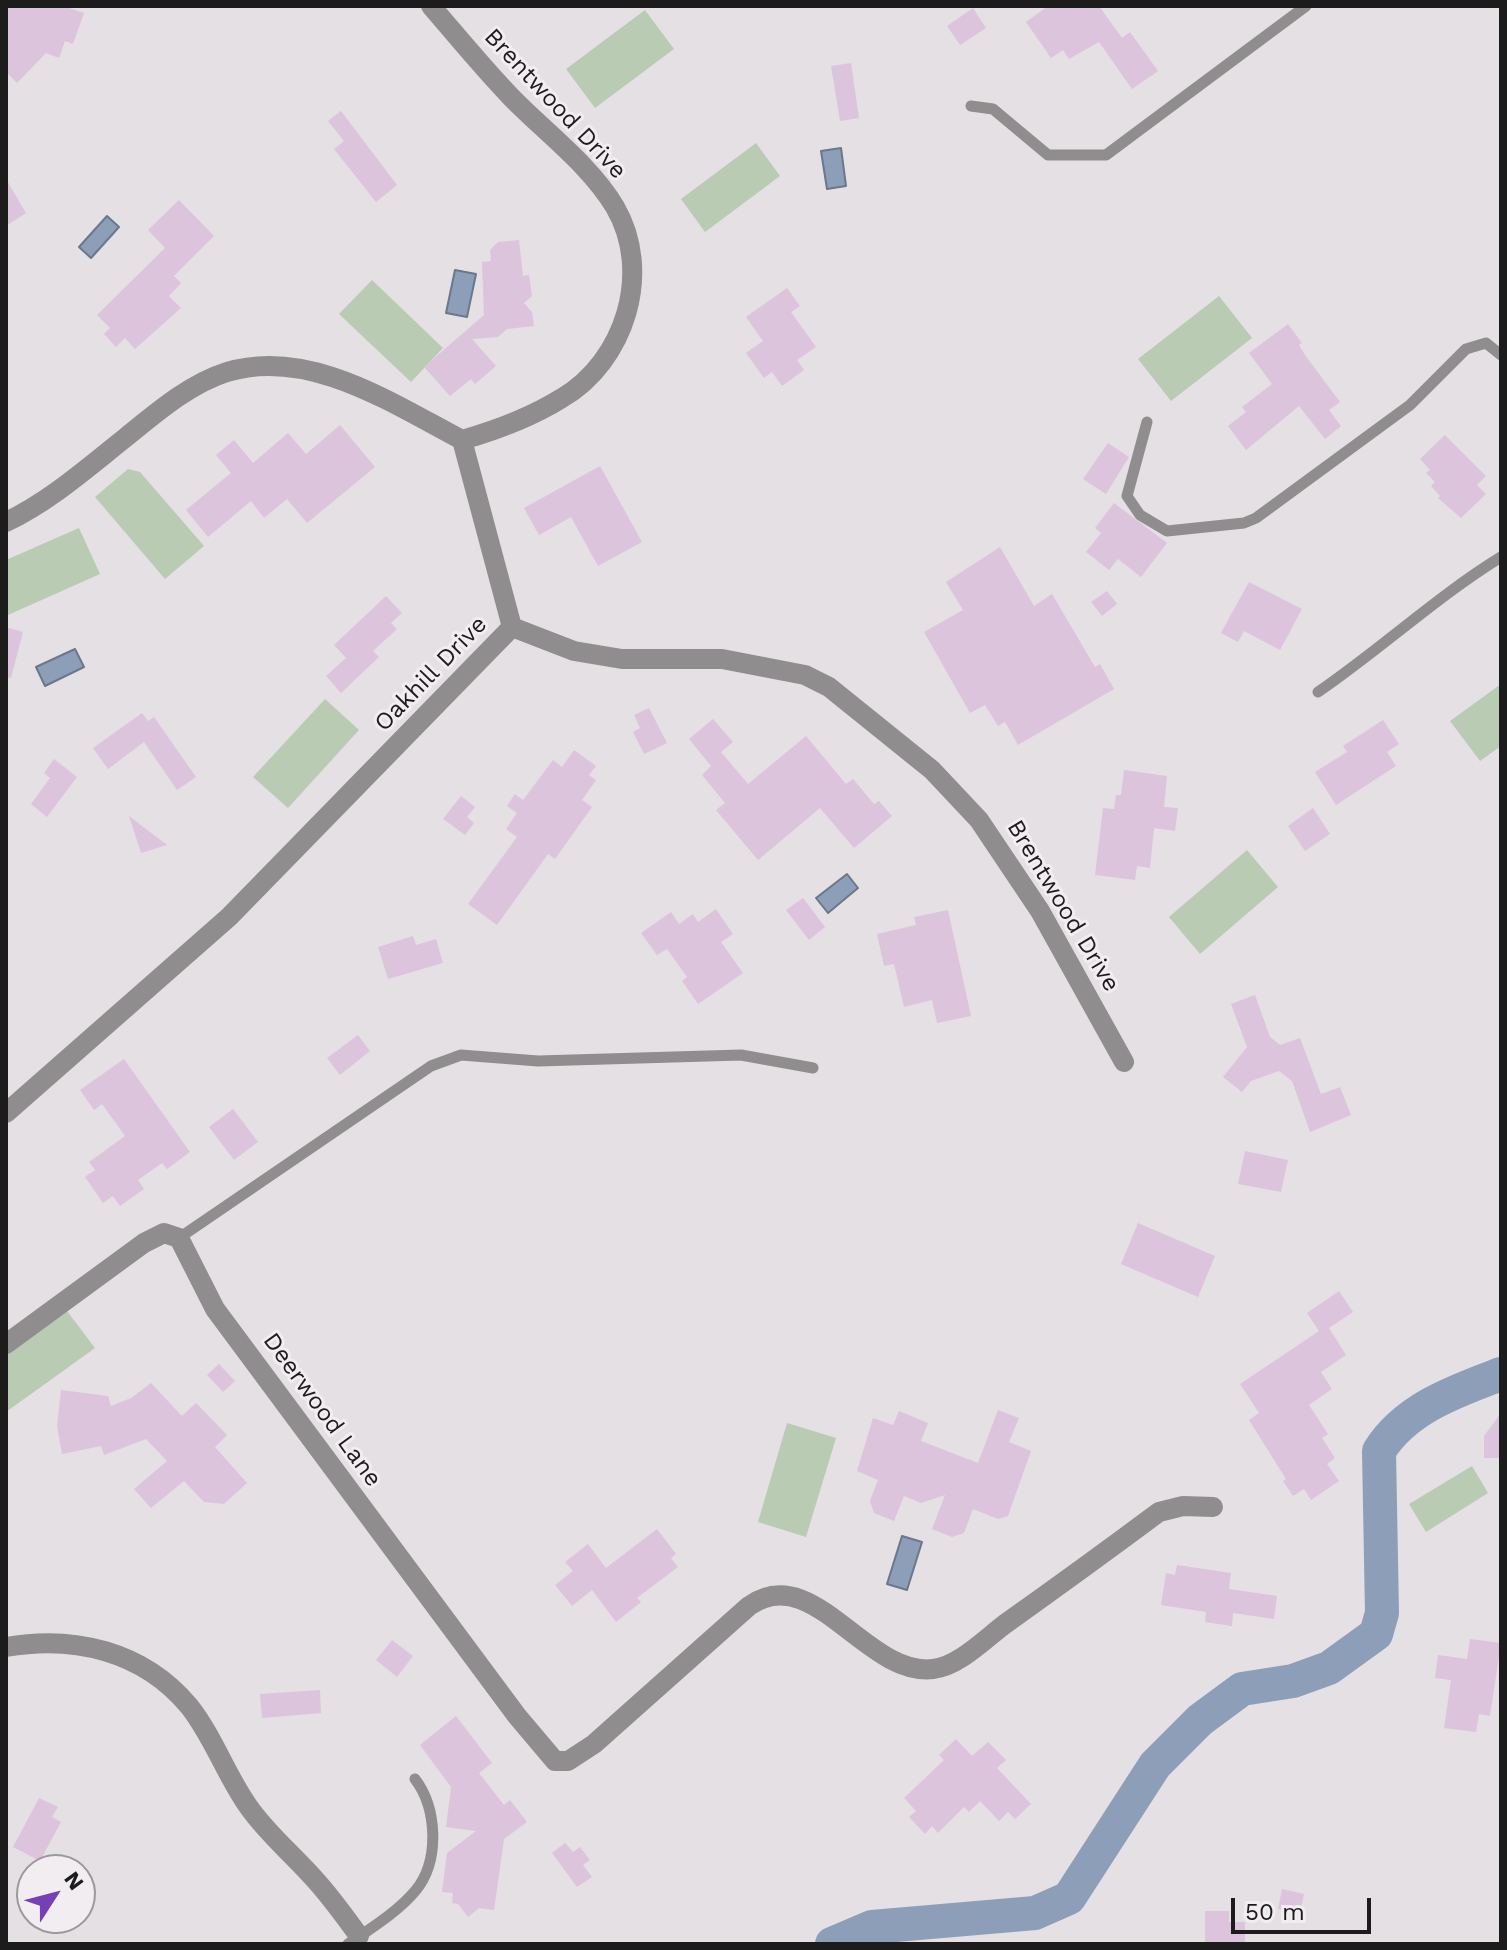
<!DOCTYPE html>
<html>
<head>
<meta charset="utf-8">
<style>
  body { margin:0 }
  #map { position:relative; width:1507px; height:1950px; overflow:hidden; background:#e4e0e4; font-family:"Work Sans",sans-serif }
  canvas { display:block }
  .frame { position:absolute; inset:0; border:8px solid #1d1c1d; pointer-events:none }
  .north { position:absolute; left:16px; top:1854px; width:80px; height:80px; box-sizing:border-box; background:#f1edf1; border:2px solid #9c999c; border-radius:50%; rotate:54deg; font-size:22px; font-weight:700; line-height:32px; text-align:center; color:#1d1c1d }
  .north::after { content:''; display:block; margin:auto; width:28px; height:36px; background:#753fb6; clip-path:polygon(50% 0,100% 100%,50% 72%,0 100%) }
  .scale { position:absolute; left:1231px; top:1898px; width:140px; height:36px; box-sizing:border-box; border:4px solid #1d1c1d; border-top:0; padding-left:10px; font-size:24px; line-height:28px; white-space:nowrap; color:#1d1c1d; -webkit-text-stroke:6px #f1edf1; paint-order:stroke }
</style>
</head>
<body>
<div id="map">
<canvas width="1507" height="1950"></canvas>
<div class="frame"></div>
<div class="north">N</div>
<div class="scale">50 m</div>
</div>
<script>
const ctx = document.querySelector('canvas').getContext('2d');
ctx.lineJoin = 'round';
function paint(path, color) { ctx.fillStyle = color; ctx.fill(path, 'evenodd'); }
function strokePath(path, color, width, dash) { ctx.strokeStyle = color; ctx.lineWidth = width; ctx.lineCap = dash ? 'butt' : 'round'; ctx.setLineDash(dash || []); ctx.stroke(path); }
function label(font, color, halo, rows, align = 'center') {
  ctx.font = font + ' "Work Sans",sans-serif'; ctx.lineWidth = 6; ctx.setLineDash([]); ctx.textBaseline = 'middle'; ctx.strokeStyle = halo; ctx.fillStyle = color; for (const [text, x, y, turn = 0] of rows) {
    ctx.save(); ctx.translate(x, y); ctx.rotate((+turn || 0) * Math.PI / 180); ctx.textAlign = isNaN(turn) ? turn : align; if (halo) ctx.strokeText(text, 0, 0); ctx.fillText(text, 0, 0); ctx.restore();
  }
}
const green = new Path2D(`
  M645,10L674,49L595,108L566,69Z
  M756,143L780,176L705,232L681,199Z
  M372,280L443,348L411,382L339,314Z
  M1219,296L1252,338L1171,401L1138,359Z
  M128,469L140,472L204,546L165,579L95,497Z
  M79,528L100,574L8,615L6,560Z
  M1501,684V746L1480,761L1450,721Z
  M325,699L359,730L288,808L253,777Z
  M1247,850L1278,887L1200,954L1169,917Z
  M67,1311L95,1348L6,1412V1355Z
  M787,1423L836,1438L806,1537L758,1522Z
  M1472,1466L1488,1493L1426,1532L1409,1504Z`);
const water = new Path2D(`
  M841,148L846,186L827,189L821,151Z
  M107,216L119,227L91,258L79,247Z
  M455,270L476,274L467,317L446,313Z
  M75,649L84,667L45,686L36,667Z
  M847,874L858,888L828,913L816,898Z
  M902,1536L922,1542L907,1590L887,1584Z`);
const river = new Path2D(`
  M832,1944L872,1927L1035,1913L1069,1898L1155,1765L1200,1720L1242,1689L1293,1681L1329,1668L1376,1634L1382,1613L1379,1451C1406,1408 1456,1391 1501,1374`);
const building = new Path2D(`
  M6,6H63L84,13L73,44L65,41L59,58L46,53L17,83L6,72Z
  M1048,6H1099L1122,38L1130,32L1158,71L1132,89L1099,42L1069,59L1063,50L1051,58L1026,22Z
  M973,8L986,28L960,45L947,26Z
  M851,63L859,118L840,121L831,66Z
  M341,111L397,185L376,202L334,149L344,141L328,121Z
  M6,179L26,213L6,226Z
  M179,200L214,236L174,276L181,283L169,296L181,308L135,349L125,338L116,347L104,334L110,328L97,315L165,248L148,230Z
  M519,240L523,276L529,275L532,296L524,303L532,312L534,326L507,329L498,337L472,339L496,366L475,384L471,379L450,396L424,367L484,315L482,262L491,261L490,250L498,242Z
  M787,288L800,306L791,312L816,347L797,360L804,370L782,386L772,372L764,378L746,353L763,341L746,317Z
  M1288,324L1302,343L1299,345L1305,355L1340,402L1329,410L1341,426L1325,439L1299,406L1246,450L1228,426L1246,412L1242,407L1272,384L1249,353Z
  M340,425L375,467L307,523L287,499L264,518L251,501L208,537L186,510L231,473L216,455L234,440L253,463L288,433L306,454Z
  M1445,435L1486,476L1477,485L1486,494L1461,518L1438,498L1440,496L1431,486L1435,482L1426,473L1430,470L1420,459Z
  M1108,443L1129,457L1106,494L1083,479Z
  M600,466L642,542L598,566L571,517L539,535L524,508Z
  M1114,503L1167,543L1141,577L1118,559L1109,570L1086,552L1101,533L1095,528Z
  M1000,547L1034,606L1052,594L1095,667L1100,664L1114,689L1018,745L1005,722L998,726L985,705L970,713L924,632L963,610L946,582Z
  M1249,582L1302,609L1280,650L1244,631L1238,642L1221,633Z
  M1107,591L1117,604L1102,616L1091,602Z
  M386,596L402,613L391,623L397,629L373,651L379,657L341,693L326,676L346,658L334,645Z
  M6,627L23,632L11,678L6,677Z
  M649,708L667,743L644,754L633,732L640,728L634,715Z
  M142,713L148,721L154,717L196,777L177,790L144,742L108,769L93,748Z
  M713,719L733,742L721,752L748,784L806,736L846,784L853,779L874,804L879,801L892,816L854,848L820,808L758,860L716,810L725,803L702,775L711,766L689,739Z
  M1383,720L1399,744L1387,752L1396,766L1336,805L1315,772L1347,752L1343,746Z
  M574,750L596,766L589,775L596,780L582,800L592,807L555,859L548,854L497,925L468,904L517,837L506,829L517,813L507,806L515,794L523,800L553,760L562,767Z
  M54,759L77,777L47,817L31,804L50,778L44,773Z
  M1124,770L1167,776L1164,807L1178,808L1175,831L1154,828L1150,868L1137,866L1135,880L1095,875L1103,808L1114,809L1116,795H1121Z
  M461,796L475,807L467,817L474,823L465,835L443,819Z
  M1313,808L1330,834L1305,851L1288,826Z
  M129,816L167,845L141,853Z
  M803,898L825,927L809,940L786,910Z
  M716,909L733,934L721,942L743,973L698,1004L682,981L687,977L667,949L657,955L641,933L671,912L679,924L693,914L698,922Z
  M948,910L971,1016L937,1023L932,1000L904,1007L894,964L884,966L877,934L916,925L914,917Z
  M413,936L416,945L436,939L443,963L388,979L378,947Z
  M1255,995L1270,1037L1280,1045L1300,1038L1321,1094L1340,1087L1351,1115L1310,1132L1292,1081L1279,1071L1251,1081L1242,1092L1223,1077L1247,1047L1231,1004Z
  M358,1035L370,1051L340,1075L327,1058Z
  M124,1059L190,1152L167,1169L162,1163L138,1180L144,1189L120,1206L113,1196L103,1203L85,1177L95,1170L89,1162L125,1136L102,1104L94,1110L80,1090Z
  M233,1109L258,1142L234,1160L209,1127Z
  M1245,1151L1288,1160L1281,1192L1238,1184Z
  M1138,1223L1215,1256L1198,1297L1121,1264Z
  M1339,1291L1353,1312L1329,1328L1346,1355L1321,1372L1332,1389L1309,1405L1328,1434L1322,1438L1335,1458L1327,1464L1339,1481L1311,1500L1304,1489L1293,1496L1283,1481L1286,1479L1249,1420L1259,1413L1240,1384L1319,1331L1307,1313Z
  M219,1364L235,1381L223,1392L207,1375Z
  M151,1383L182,1416L196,1403L227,1435L215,1447L247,1483L224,1504L204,1502L184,1481L151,1508L134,1489L167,1461L146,1439L104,1455L101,1446L62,1454L57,1426L61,1390L108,1396L111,1406L131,1398Z
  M998,1410L1019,1418L1009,1442L1031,1451L1008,1516L998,1519L973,1509L964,1533L952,1537L932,1529L945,1495L921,1503L904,1496L894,1521L874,1513L870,1501L878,1480L857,1471L873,1418L893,1425L899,1411L928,1423L921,1441L978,1463Z
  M1501,1413V1458H1484V1436Z
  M657,1529L676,1554L671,1558L678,1567L637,1598L641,1602L616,1622L592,1590L572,1606L555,1585L573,1571L565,1562L588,1544L606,1568Z
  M1177,1565L1231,1573L1229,1589L1277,1596L1274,1619L1233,1613L1232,1626L1205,1622L1206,1612L1161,1605L1166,1573L1175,1575Z
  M1470,1639L1501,1643L1490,1716L1479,1714L1476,1732L1444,1728L1451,1680L1435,1678L1438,1655L1467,1659Z
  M392,1640L413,1656L397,1677L376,1660Z
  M320,1690L321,1713L262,1718L260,1694Z
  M456,1716L492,1763L479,1773L504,1805L510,1800L527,1822L504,1839L494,1910L479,1908L468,1917L458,1904L452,1903L453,1893L442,1892L447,1853L476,1831L446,1827L451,1787L420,1745Z
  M956,1739L972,1756L988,1742L1006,1760L997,1768L1031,1804L1015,1819L1008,1812L999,1821L980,1801L969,1812L964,1807L938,1833L932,1826L925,1834L909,1817L916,1811L904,1798L944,1760L939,1755Z
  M39,1798L58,1807L52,1817L61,1822L40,1861L13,1847Z
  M565,1843L573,1852L580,1847L590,1860L583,1865L592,1877L577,1887L552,1853Z
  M1282,1889L1304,1894L1300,1914L1278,1909Z
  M1205,1911H1229V1922H1245V1944H1205Z`);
const lane = new Path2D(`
  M971,106L993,109L1048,155H1106L1306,6
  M1147,422L1127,496L1140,515L1167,531L1244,523L1256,518L1410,405L1466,349L1486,343L1501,355
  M1318,692C1381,649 1436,597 1501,557
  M179,1238L431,1066L461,1055L538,1061L741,1055L813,1068
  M348,1944C370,1929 399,1911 416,1890C440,1860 437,1808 415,1779`);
const street = new Path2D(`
  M431,6C457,36 483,68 511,97C545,132 590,165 615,207C653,272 625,361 562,398C530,418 497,430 462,440
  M6,522C50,501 87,468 125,438C156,413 189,384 227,372C309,347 393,404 462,440L512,627
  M512,627L574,651L622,659H722L805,675L829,687L932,770L979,820L1040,911L1124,1062
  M6,1113L229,917L512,627
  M6,1344L144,1243L164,1233L179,1238L215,1309L517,1716L555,1761H568L594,1744L749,1606C813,1560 866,1677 933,1669C959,1666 985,1639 1005,1624C1057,1587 1108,1550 1159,1512L1183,1506L1213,1507
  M6,1647C74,1635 143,1651 189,1706C213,1736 226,1775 248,1806C268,1835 295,1856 318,1883C333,1900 346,1918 359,1936`);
const streetNames = [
  ["Brentwood Drive",555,104,47],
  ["Oakhill Drive",431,674,-46],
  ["Brentwood Drive",1063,906,59],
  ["Deerwood Lane",322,1410,54]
];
paint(green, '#b9cbb3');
paint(water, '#8d9eb9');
strokePath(water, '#6b778a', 2);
strokePath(river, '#8d9eb9', 34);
paint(building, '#dcc4dd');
strokePath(lane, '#8f8d8e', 11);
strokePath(street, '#8f8d8e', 20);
label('24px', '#1d1c1d', '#f1edf1', streetNames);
</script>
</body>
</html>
